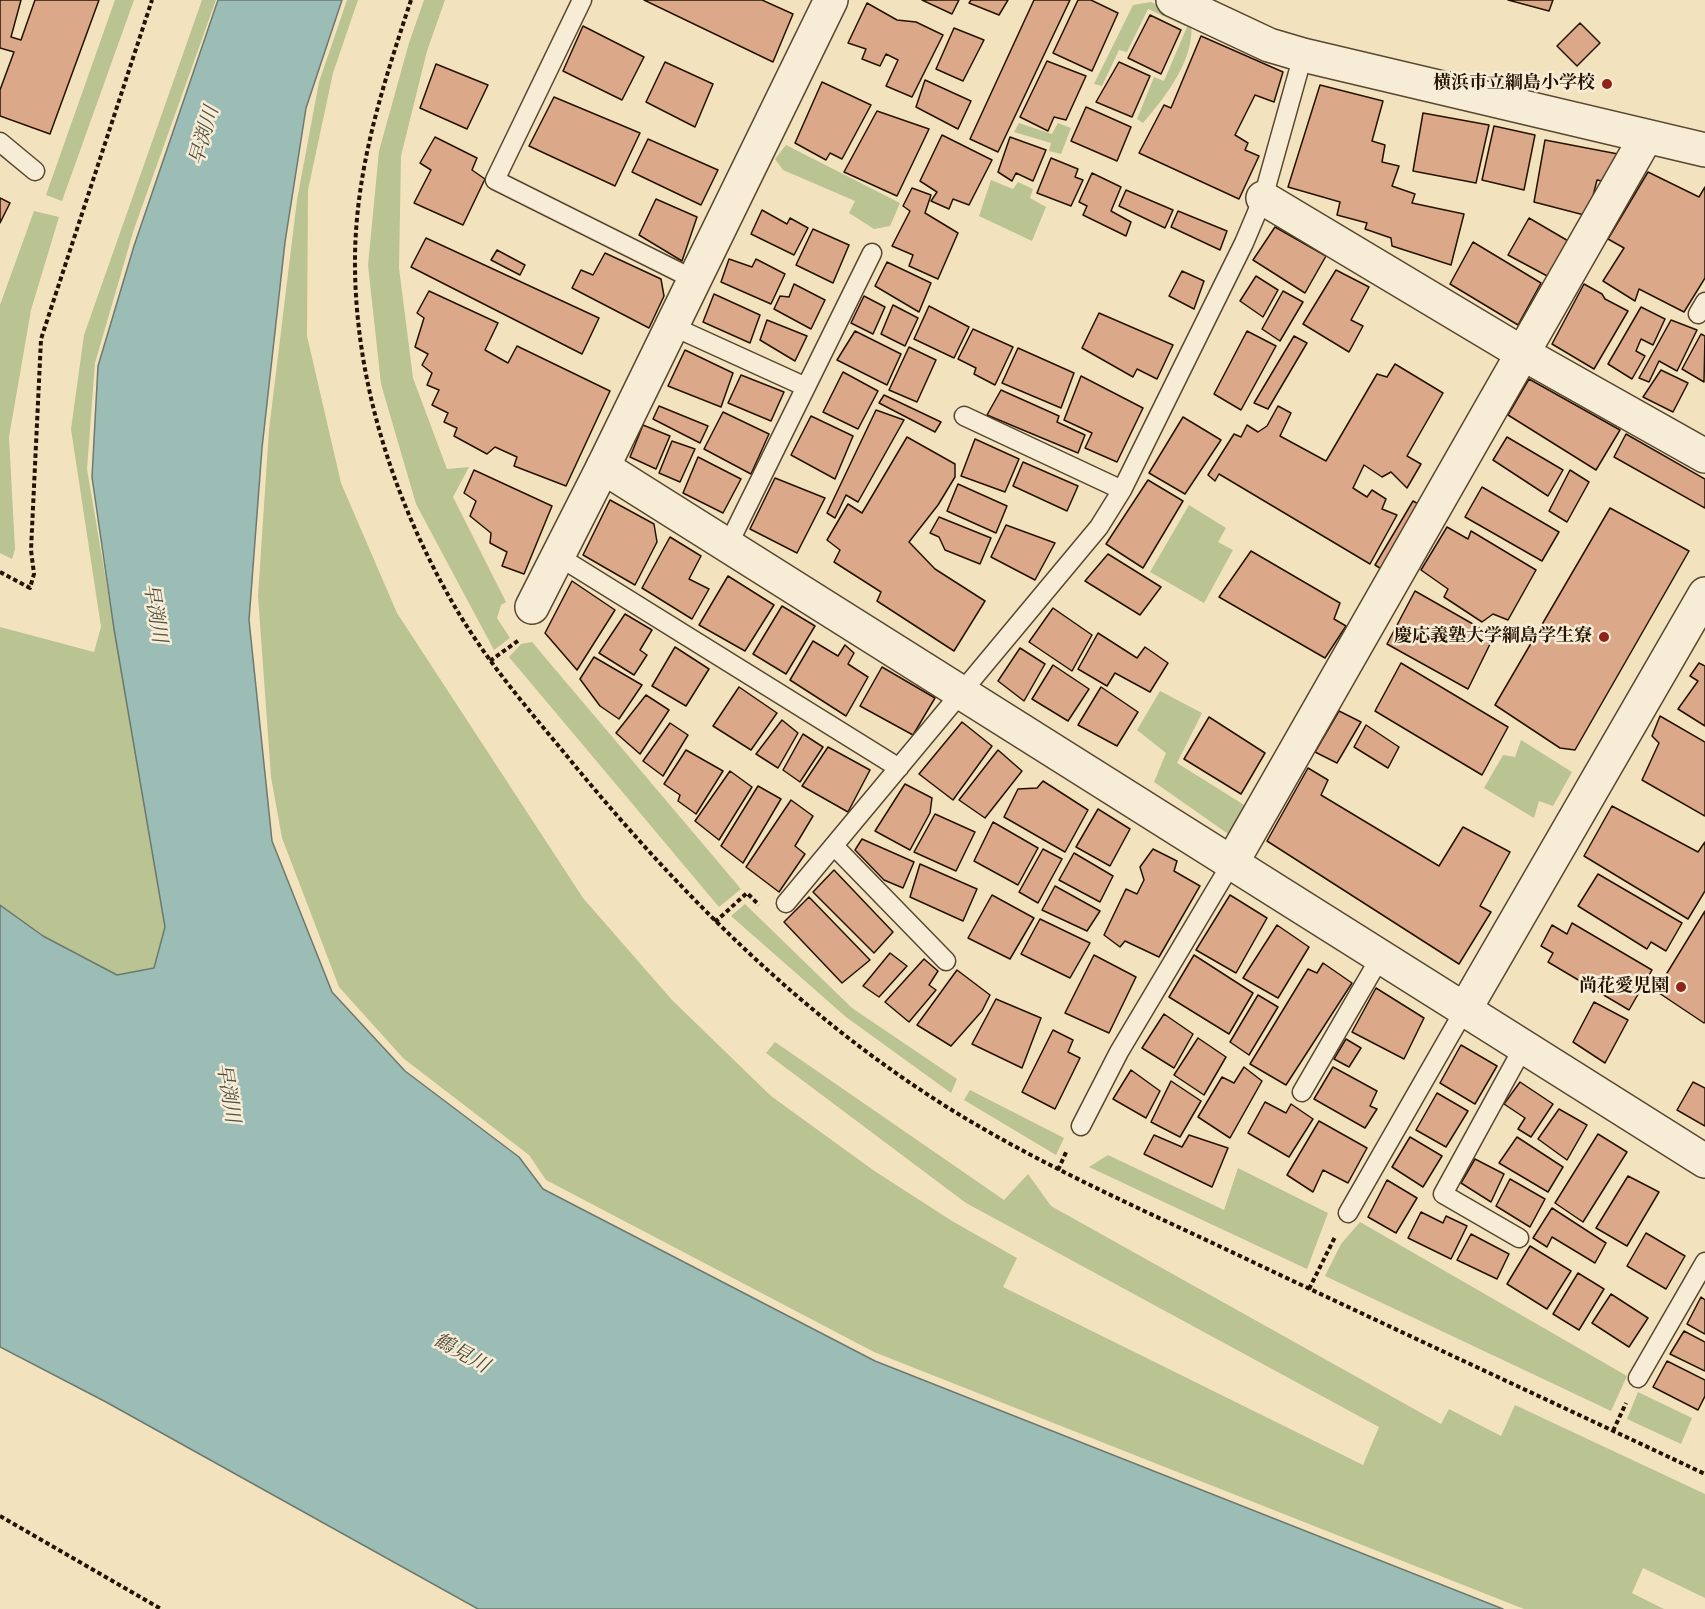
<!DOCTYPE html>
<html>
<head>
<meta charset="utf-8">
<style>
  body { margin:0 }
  canvas { display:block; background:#f3e2be }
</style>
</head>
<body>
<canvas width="1705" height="1609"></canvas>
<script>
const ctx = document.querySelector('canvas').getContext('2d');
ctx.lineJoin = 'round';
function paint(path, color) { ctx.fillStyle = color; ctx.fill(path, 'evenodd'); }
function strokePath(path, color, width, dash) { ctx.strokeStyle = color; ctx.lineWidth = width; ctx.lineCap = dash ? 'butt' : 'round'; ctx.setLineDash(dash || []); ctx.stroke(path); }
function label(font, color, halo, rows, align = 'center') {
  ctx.font = font + ' "IM FELL French Canon","Noto Serif JP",serif'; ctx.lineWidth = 5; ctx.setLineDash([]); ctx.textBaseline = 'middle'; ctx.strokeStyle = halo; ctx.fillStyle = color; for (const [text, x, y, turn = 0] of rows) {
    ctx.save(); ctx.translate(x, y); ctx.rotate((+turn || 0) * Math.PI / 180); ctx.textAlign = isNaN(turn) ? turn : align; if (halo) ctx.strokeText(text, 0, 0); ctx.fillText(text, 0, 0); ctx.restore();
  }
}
const green = new Path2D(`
  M115,0H134L62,201L46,195Z
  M202,0H216L134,229L95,363L87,469L165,927L154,968L117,975L43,936L0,905V627L94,652L101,627L71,429L84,335Z
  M347,0H358L333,73L308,190L307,336L341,483L397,613L583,898L672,1000L771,1096L873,1170L952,1221L1017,1258L1003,1287L1363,1465L1379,1427L966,1203L766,1053L775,1042L1004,1200L1028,1174L1051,1206L1441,1424L1449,1409L1501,1436L1515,1405L1705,1494V1598L1643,1568L1632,1593L1664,1609H1524L874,1352L546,1180L529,1155L403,1058L339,987L282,838L271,777L258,596L269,430L297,200L319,82Z
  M424,0H445L427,51L401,156L399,268L413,378L447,469L469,467L453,497L506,602L501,605L497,618L510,638L494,650L416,504L381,384L368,265L379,151L409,43Z
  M1151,2L1191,20C1196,58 1167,95 1143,123L1137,119L1154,77L1164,81L1187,27L1148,9L1127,52L1119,50L1102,86L1094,84L1133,5Z
  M1019,123L1052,134L1058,123L1071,128L1061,154L1049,151L1051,143L1014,132Z
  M786,145L900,203L890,226L874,229L849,213L855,201L783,170L775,159Z
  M991,180L1013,189L1018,182L1033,189L1030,198L1046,207L1032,241L979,216Z
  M34,211L59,217L31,310L9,437L15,549L12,559L0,553V305Z
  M1189,505L1226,528L1218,542L1233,550L1204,603L1150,572Z
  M532,642L741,889L719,907L509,657L521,644Z
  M1160,691L1202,713L1177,763L1249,808L1234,838L1154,782L1166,753L1137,730Z
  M1521,740L1572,772L1553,806L1539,801L1534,818L1484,788L1503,755L1515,757Z
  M745,904L852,1008L957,1079L951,1093L846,1017L731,916Z
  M970,1090L1064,1138L1056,1155L964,1100Z
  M1108,1155L1224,1210L1238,1168L1328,1213L1307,1269L1089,1167Z
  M1360,1222L1627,1376L1611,1411L1325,1276L1341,1244Z
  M1638,1392L1692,1418L1681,1444L1627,1419Z`);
const water = new Path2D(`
  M218,0H342L306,108L285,242L262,448L249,620L272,841L332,992L405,1071L519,1157L543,1189L875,1361L1503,1609H478L106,1402L0,1347V905L43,936L117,975L154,968L165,927L114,629L92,477L98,366L134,246Z`);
const building = new Path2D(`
  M0,0H21L11,37L21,40L35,0H99L50,134L0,116V90L14,52L0,48Z
  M644,0H762L793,14L773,62Z
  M922,0H959L952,14Z
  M971,0H1008L999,15L969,3Z
  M1034,0H1070L998,152L970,139Z
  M1078,0H1091L1118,13L1092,71L1053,53Z
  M1508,0H1553L1549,11Z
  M867,3L897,20L916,22L943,35L912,97L886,86L898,60L886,54L880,66L862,59L866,49L848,43Z
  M1150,15L1181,30L1161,74L1128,58Z
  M1580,23L1600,43L1577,66L1557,46Z
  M583,26L644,57L622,100L563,71Z
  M954,28L984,40L963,81L936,69Z
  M1201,36L1283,72L1274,102L1255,95L1235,135L1248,143L1245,150L1259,156L1239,199L1139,153L1164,105L1171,108Z
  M1047,61L1086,76L1066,120L1054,117L1048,131L1020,117Z
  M665,62L713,84L695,127L646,102Z
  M1119,62L1150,76L1132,117L1096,102Z
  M436,64L488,85L467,129L420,108Z
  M925,80L971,101L958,129L916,107Z
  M822,82L871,105L842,159L830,153L826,160L795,143Z
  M1320,85L1383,101L1372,141L1385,145L1382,162L1399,166L1392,186L1415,194L1412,203L1464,214L1451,265L1392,246L1391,238L1365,229L1367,223L1337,215L1340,202L1288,187Z
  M554,97L640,133L615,186L529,146Z
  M1086,107L1131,127L1117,161L1071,141Z
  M877,111L929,129L897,196L844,172Z
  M1423,113L1489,125L1476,183L1413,171Z
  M1494,126L1535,135L1524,190L1482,180Z
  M942,135L992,160L969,205L953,199L949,209L931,201L937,192L920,181Z
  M435,137L477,158L472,170L485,179L463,225L414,203L431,170L420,163Z
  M1010,137L1046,150L1033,181L1016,173L1012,181L998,172Z
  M648,139L718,170L701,205L632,172Z
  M1545,140L1618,154L1612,183L1597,180L1588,216L1534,202Z
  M1051,158L1078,169L1075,177L1083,180L1071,206L1037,193Z
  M1648,172L1699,197L1705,187V278L1684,312L1639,289L1635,301L1603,281L1624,248L1608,239Z
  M1092,173L1121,187L1111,211L1131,222L1126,236L1083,215L1087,206L1079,202Z
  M912,188L931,195L925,213L958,233L938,279L909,266L913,255L892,246L910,211L903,206Z
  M1126,190L1173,210L1165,228L1119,206Z
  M0,198L10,203L0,223Z
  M656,199L697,217L682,261L639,235Z
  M762,210L787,224L790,218L808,228L794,255L751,234Z
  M1178,211L1227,231L1220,250L1171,227Z
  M1529,218L1570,242L1551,278L1508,255Z
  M1275,227L1326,256L1305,293L1253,260Z
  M813,229L849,245L833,283L796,265Z
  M426,238L599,318L582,354L411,267Z
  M1473,242L1541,283L1518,325L1450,284Z
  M497,250L525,265L520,275L491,260Z
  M605,253L661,279L664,296L649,328L572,288L581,270L593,275Z
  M729,259L752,267L756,259L785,274L771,304L721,282Z
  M887,262L931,283L919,312L875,286Z
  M1336,270L1369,287L1351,320L1363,326L1349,352L1303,324Z
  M1182,271L1204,281L1194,309L1169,296Z
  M1256,276L1278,290L1263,317L1240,301Z
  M794,284L825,300L811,329L774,309L780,296L789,297Z
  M1584,284L1602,294L1605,299L1628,311L1594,369L1552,344Z
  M429,291L498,323L485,350L508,363L517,346L610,391L566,486L514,466L517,457L495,447L487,454L454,436L457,428L444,422L448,413L432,405L439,390L427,385L432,373L422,365L428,354L415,347L424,318L417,313Z
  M1283,291L1303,302L1280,341L1262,329Z
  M714,294L760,315L750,343L703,322Z
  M864,296L885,307L873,334L851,323Z
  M893,305L918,318L905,346L881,334Z
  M929,306L969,327L954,358L914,339Z
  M1641,307L1665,319L1653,345L1641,339L1636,351L1645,356L1632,379L1608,364Z
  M1099,313L1173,345L1157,379L1137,369L1133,377L1082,348Z
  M767,320L807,336L795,361L760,340Z
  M1671,320L1697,330L1677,371L1659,361L1649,382L1639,378Z
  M973,329L1013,347L995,385L974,374L976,368L958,359Z
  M855,331L901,354L887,385L837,360Z
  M1247,331L1276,346L1241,410L1214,394Z
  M1701,334L1705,336L1704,382L1682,369Z
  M1294,336L1307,343L1268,409L1254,403Z
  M909,347L936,360L917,402L889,390Z
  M1018,348L1074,373L1061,408L1002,383Z
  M685,350L733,373L721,407L668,386Z
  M1395,364L1443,393L1407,456L1421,464L1407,488L1391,472L1382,477L1364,465L1353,488L1367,497L1372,490L1386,499L1382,509L1397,515L1370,564L1219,474L1215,481L1208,475L1234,434L1241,437L1247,425L1258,432L1267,426L1278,406L1291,413L1280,436L1326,461L1377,374L1387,377Z
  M1661,370L1688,383L1673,412L1643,397Z
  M843,372L878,391L858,429L823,412Z
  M741,375L784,392L771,421L728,403Z
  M1081,376L1143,408L1117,462L1085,448L1092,433L1064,420Z
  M1529,379L1620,430L1596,470L1508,415Z
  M1001,390L1059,416L1057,422L1085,435L1078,453L987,415Z
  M884,395L941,422L935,432L879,403Z
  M659,406L708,426L700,443L653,419Z
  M876,410L904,420L858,502L846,495L835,518L827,513Z
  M723,412L769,434L751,474L704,449Z
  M811,416L853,436L835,479L791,455Z
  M1183,417L1221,440L1185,494L1149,473Z
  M643,425L670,436L656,469L630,457Z
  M1626,434L1705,479V508L1614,457Z
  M907,437L955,464V477L938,505L909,542L935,569L985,601L954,651L877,601L881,592L834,562L840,550L827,540L848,504L862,513Z
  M1507,437L1563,470L1548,496L1493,460Z
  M975,439L1019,459L1005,492L961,476Z
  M672,441L695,449L680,482L659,473Z
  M698,457L741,479L723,513L683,493Z
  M1023,462L1078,486L1067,511L1013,486Z
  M474,470L552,506L524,574L502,566L507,552L490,543L491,533L470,516L476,501L464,493Z
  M1570,470L1589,482L1567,522L1549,511Z
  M775,478L825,498L797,553L750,529Z
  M1148,480L1183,501L1143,568L1106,544Z
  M958,484L1007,506L996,533L947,511Z
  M1482,487L1559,532L1542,561L1465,517Z
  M610,500L654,524L657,542L635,585L583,555Z
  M1413,501L1422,506L1383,570L1375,565Z
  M1610,508L1689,551L1575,750L1560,748L1495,705Z
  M939,517L991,538L980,564L945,550L939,537L930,533Z
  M1006,525L1055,543L1035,580L991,557Z
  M1447,527L1468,539L1471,531L1536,570L1508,620L1493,614L1482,622L1444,597L1448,589L1421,570Z
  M670,537L701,556L689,579L709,589L692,619L642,588Z
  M1251,551L1340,603L1334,619L1346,626L1325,658L1219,597Z
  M1108,554L1161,587L1140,615L1085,581Z
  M728,576L774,605L745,651L699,625Z
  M572,581L615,610L577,670L545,633Z
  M1415,591L1494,636L1468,689L1387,644Z
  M782,606L815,626L786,674L753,654Z
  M1053,608L1092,635L1072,671L1029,642Z
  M625,614L652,630L640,650L647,655L634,675L599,653Z
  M1098,633L1137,658L1145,647L1168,663L1150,692L1115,673L1107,686L1078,669Z
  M813,641L838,656L845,645L854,653L848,664L868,677L846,716L790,680Z
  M675,647L709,669L686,706L652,686Z
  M1020,648L1045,664L1024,701L998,681Z
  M594,657L642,685L619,719L600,706L580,679Z
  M1401,663L1508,727L1482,775L1375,711Z
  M1699,663L1705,666V726L1678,709L1698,681L1690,676Z
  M1053,665L1089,689L1068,721L1032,699Z
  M882,667L935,698L913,735L860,706Z
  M739,687L777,713L751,750L713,726Z
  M1101,687L1138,712L1117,746L1078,725Z
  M646,695L669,710L640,754L616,733Z
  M1339,711L1361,722L1337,763L1315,752Z
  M1660,716L1705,742V816L1642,780L1659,743L1652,736Z
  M1209,717L1265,753L1241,794L1184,759Z
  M782,720L798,733L778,768L756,754Z
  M962,722L992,746L953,800L919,774Z
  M670,723L688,735L663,776L643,761Z
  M1366,725L1399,747L1388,768L1354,747Z
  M803,734L823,747L800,782L783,770Z
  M828,747L870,770L848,812L802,786Z
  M686,750L723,771L696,814L678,801L680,795L664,784Z
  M998,750L1022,771L985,818L959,800Z
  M1308,768L1328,780L1321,795L1439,866L1463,827L1510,852L1480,906L1491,912L1459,964L1267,841Z
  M730,771L752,787L719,840L695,821Z
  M1043,781L1088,810L1065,852L1004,817L1018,789L1037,788Z
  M905,784L932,798L930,813L910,850L875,831Z
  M758,786L781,799L743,863L721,846Z
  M791,800L813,816L795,846L805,854L779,892L746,867Z
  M1612,806L1698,852L1705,842V891L1688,919L1584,856Z
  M1098,809L1130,829L1110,866L1076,847Z
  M935,814L975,832L956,871L914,852Z
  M993,822L1038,848L1018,885L974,861Z
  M862,839L914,862L903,888L884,880L855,850Z
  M1043,849L1062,859L1038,903L1019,892Z
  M1153,849L1177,861L1174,871L1200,886L1159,957L1125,941L1120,947L1104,935L1126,889L1137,894L1144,880L1140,867Z
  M1074,853L1113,876L1100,902L1059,880Z
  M920,864L977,889L963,921L910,897Z
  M834,870L893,932L874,953L813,892Z
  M1598,874L1682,923L1666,951L1651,942L1647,949L1578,906Z
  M1055,886L1100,911L1087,931L1042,910Z
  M992,895L1034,918L1010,959L968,938Z
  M1230,895L1267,918L1236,973L1196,950Z
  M809,897L870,960L842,983L784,922Z
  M1705,911V1022L1704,1023L1656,991Z
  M1040,919L1090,943L1070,978L1021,954Z
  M1572,923L1652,970L1629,1010L1548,962L1553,953L1541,946L1552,925L1567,934Z
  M1277,925L1309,947L1278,998L1243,978Z
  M890,953L907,966L879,997L863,986Z
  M1094,955L1136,977L1109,1033L1065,1013Z
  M1194,955L1253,993L1229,1034L1169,997Z
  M924,959L938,971L929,985L936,990L909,1022L885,1002Z
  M1323,963L1352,983L1286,1085L1250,1064L1308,969L1317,973Z
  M957,970L990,995L982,1011L951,1046L917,1025Z
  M1376,988L1424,1018L1404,1059L1352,1032Z
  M1258,995L1278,1007L1249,1055L1230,1042Z
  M996,999L1041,1018L1022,1068L972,1044Z
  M1594,1002L1628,1020L1605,1063L1573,1042Z
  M1164,1014L1193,1034L1174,1068L1142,1048Z
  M1053,1030L1073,1040L1068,1052L1080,1058L1055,1109L1022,1092Z
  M1198,1038L1226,1057L1204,1095L1174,1075Z
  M1346,1039L1361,1048L1349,1067L1334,1059Z
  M1461,1045L1497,1066L1475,1104L1440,1083Z
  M1244,1067L1262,1081L1230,1138L1198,1117L1222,1077L1234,1083Z
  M1333,1067L1377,1091L1370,1106L1377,1109L1365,1128L1314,1099Z
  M1131,1070L1160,1091L1146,1118L1113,1099Z
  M1171,1081L1201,1101L1180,1137L1151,1122Z
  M1520,1082L1553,1104L1531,1137L1518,1129L1525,1118L1504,1104Z
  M1693,1082L1705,1088V1126L1677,1110Z
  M1437,1093L1468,1111L1446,1147L1416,1130Z
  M1265,1102L1286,1113L1291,1104L1313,1119L1289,1157L1248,1133Z
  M1559,1109L1587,1125L1567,1160L1538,1139Z
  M1319,1121L1367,1148L1348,1183L1323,1170L1313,1192L1287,1175Z
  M1598,1134L1627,1152L1583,1222L1555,1203Z
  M1154,1135L1182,1147L1189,1135L1228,1148L1212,1187L1144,1154Z
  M1410,1137L1442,1156L1423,1187L1392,1167Z
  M1517,1137L1563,1167L1548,1192L1499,1163Z
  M1475,1159L1504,1174L1491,1202L1461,1183Z
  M1628,1176L1659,1192L1627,1246L1596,1228Z
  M1510,1179L1545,1199L1530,1227L1496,1206Z
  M1387,1180L1417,1198L1396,1233L1368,1217Z
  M1552,1208L1606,1243L1595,1263L1552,1237L1547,1247L1533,1238Z
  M1421,1212L1443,1223L1446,1216L1467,1226L1451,1259L1408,1238Z
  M1646,1233L1685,1256L1666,1289L1627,1266Z
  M1471,1234L1509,1254L1497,1279L1457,1260Z
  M1530,1246L1571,1271L1547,1309L1507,1284Z
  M1578,1273L1604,1289L1579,1330L1553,1314Z
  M1611,1294L1648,1318L1629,1347L1592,1323Z
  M1701,1297L1705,1300V1334L1687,1324Z
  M1684,1331L1705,1342V1371L1670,1354Z
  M1667,1361L1705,1380V1396L1698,1410L1653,1387Z`);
const path = new Path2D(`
  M411,0C382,88 354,173 355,267C356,383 394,500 451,600C482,655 522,702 562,750C675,889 801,1017 955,1112C1045,1167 1143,1210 1238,1255C1394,1329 1550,1401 1705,1474
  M0,572L30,588L34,574L31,550L41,339L152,0
  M490,661L519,640
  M715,922L747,893L759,905
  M1058,1170L1067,1150
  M1309,1289L1335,1237
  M1613,1431L1626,1403
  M0,1516L161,1609`);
const service = new Path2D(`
  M582,0L495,180L695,280
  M0,142L35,171
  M1698,314L1705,302
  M672,326L806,387
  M964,416L1122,490
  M728,545L872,253
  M558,556L899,768
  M834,846L946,961
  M786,903L1099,527L1122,490L1244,243L1263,198L1303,55
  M1302,1092L1381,956
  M1081,1126L1119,1052L1231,864
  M1348,1213L1465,1009
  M1519,1238L1443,1194L1524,1046
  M1638,1378L1705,1262`);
const minor = new Path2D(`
  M1263,198L1522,353L1705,456
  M532,607L603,467L1705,1161
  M1231,864L1646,137`);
const tertiary = new Path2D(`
  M1173,0L1269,45L1303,55L1705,150
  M603,467L831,0
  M1465,1009L1705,594`);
const markers = [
  [1607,84,6,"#8f2418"],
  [1604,637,6,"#8f2418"],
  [1681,987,6,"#8f2418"]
];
const poiNames = [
  ["横浜市立綱島小学校",1595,84],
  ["慶応義塾大学綱島学生寮",1592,637],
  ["尚花愛児園",1669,987]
];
const waterNames = [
  ["早渕川",205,136,-74],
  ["早渕川",154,613,81],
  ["早渕川",227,1093,81],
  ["鶴見川",461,1354,29]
];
paint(green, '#bac392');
paint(water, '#9cbdb6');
strokePath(water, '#6c796d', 1.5);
paint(building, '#dba889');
strokePath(building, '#251300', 1.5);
strokePath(service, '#584730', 21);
strokePath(minor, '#584730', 36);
strokePath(tertiary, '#584730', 36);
strokePath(path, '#251300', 4, [4.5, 3]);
strokePath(service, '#f7ecd5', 18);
strokePath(minor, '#f7ecd5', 33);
strokePath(tertiary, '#f7ecd5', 33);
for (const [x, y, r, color] of markers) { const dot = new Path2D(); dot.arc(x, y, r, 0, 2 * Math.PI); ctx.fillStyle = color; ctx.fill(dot); strokePath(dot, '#f7ecd5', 2); }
label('bold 18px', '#251300', '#f7ecd5', poiNames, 'right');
label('italic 20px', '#4f4e40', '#f7ecd5', waterNames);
</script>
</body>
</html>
